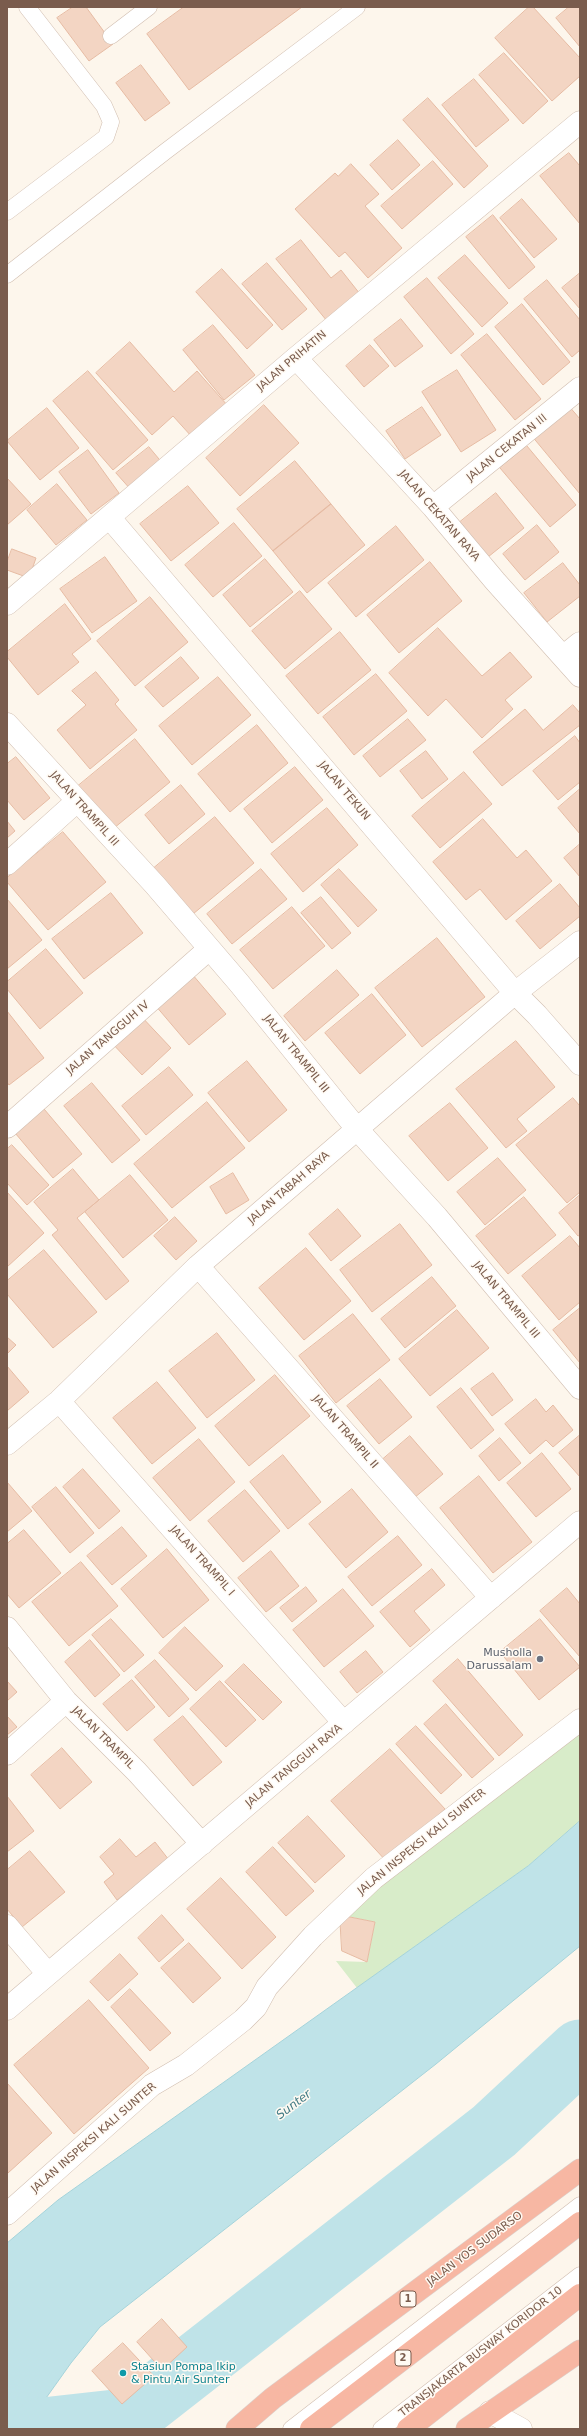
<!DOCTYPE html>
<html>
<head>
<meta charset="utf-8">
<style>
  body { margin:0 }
  #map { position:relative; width:587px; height:2436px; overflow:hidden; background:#fdf6ec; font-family:"DejaVu Sans",sans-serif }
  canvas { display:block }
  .frame { position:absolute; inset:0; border:8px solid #7a5c4d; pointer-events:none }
</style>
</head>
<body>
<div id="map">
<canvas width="587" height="2436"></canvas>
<div class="frame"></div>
</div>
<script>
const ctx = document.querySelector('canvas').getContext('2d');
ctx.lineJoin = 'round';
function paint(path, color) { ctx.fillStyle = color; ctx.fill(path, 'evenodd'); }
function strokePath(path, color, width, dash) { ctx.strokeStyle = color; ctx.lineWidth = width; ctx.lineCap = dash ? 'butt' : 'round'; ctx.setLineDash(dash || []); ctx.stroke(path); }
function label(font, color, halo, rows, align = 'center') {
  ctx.font = font + ' "DejaVu Sans",sans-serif'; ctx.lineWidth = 3; ctx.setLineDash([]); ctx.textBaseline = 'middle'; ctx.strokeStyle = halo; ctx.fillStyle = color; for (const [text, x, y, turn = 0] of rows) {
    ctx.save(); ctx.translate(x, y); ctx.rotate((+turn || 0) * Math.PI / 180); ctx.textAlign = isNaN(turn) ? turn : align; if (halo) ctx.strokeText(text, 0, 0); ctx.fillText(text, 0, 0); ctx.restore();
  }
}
const green = new Path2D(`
  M580,1719V1821L528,1866L357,1988L336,1961L367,1962L375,1922L337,1914Z`);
const water = new Path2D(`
  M580,1821V1946L436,2064L100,2327L71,2363L24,2429H7V2243L58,2200L528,1866Z`);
const river = new Path2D(`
  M43,2429L124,2420L494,2131L580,2051`);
const building = new Path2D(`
  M73,7H86L113,44L89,61L57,18Z
  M184,7H302L189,90L147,34Z
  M529,7H533L580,58V76L552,101L495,38Z
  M569,7H580V47L556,18Z
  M504,53L548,101L523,124L479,75Z
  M141,65L170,103L145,121L116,83Z
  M474,79L509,120L476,147L442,105Z
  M428,98L488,166L464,188L403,120Z
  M398,140L420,165L392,190L370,165Z
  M569,153L580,166V224L540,176Z
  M433,161L453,184L402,229L381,206Z
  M351,164L379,194L365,206L402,248L368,278L345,252L339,257L295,209L335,173L338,176Z
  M522,199L557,239L534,258L500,218Z
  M493,215L535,267L509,289L466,237Z
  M301,240L331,278L341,270L360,294L327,321L276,259Z
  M465,255L508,303L482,327L438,278Z
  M267,263L307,309L282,330L242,284Z
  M222,269L273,325L247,349L196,292Z
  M580,273V309L562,288Z
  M427,278L474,334L451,354L404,297Z
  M547,280L580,320V350L572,357L524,299Z
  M522,304L570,362L543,385L495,327Z
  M401,319L423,346L395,367L374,340Z
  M213,325L255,375L224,400L183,350Z
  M487,334L541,399L515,420L461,355Z
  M130,342L174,392L197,371L228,406L192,437L173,416L152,435L96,373Z
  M370,345L389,366L364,387L346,366Z
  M457,370L496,430L461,452L422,392Z
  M88,371L148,440L113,470L53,401Z
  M264,405L299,443L240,496L206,458Z
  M568,405L580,419V494L531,435Z
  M422,407L441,435L405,459L386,431Z
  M47,408L79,448L40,480L7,441Z
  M527,446L576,505L550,527L500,468Z
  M149,447L164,465L132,491L116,473Z
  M88,450L119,493L91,514L59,472Z
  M295,461L331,504L273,551L237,509Z
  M7,478L31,504L7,525Z
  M57,484L87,520L56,545L27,510Z
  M188,486L219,523L171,561L140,524Z
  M496,493L524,528L488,557L460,522Z
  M331,504L365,545L307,593L273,551Z
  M234,523L262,556L213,597L185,565Z
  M537,525L559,552L525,580L503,554Z
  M396,526L424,560L356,617L328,583Z
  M12,549L36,558L29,578L7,570V562Z
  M105,557L137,601L92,633L60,589Z
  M265,559L293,592L250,627L223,595Z
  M430,562L462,601L399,653L367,615Z
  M563,563L580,585V596L547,622L524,593Z
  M300,591L332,629L285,669L252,631Z
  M150,597L188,642L135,686L97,641Z
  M65,604L91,639L72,654L79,662L38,695L7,657V652Z
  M438,628L482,676L510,652L532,677L505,700L513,709L482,738L446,699L428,716L389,673Z
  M340,632L371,670L318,714L286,676Z
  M181,657L199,678L163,707L145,687Z
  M96,672L119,700L115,704L137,730L90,769L57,730L86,705L72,691Z
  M376,674L407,711L354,755L323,717Z
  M218,677L251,715L192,765L159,726Z
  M573,705L580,713V725L502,786L473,752L525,709L543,730Z
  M408,719L426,740L380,777L363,756Z
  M257,725L288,763L230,812L198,774Z
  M575,736L580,743V782L558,800L533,771Z
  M135,739L170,782L108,833L72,791Z
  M426,751L448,779L422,799L400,771Z
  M16,757L50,798L24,820L7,800V764Z
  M295,767L323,800L272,843L244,809Z
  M464,772L492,804L440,848L412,816Z
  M181,785L205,814L169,844L145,815Z
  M580,789V834L558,808Z
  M327,808L358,845L303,892L271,854Z
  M215,817L254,863L193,914L154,868Z
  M483,819L517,858L526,850L552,881L506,920L480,889L466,900L433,862Z
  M7,821L15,831L7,838Z
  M63,832L106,882L48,930L7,882V878Z
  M580,844V877L564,858Z
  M261,869L287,899L232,944L207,914Z
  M339,869L377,910L358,927L321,885Z
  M560,884L580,908V916L540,949L516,921Z
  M111,893L143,933L84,979L52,939Z
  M321,897L351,933L332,949L301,913Z
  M7,899L42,940L7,969Z
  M292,907L325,946L273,989L240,950Z
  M437,938L485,997L422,1047L375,988Z
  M46,949L83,993L40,1029L7,989V982Z
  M337,970L359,995L305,1041L284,1016Z
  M192,974L226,1014L189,1045L155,1005Z
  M372,994L406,1035L360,1074L325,1033Z
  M7,1011L44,1058L9,1085L7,1082Z
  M139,1014L171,1048L142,1075L110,1041Z
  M516,1041L555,1087L517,1119L527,1131L506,1148L456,1089Z
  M247,1061L287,1110L249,1142L208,1093Z
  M169,1067L193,1095L146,1135L122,1106Z
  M92,1083L140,1140L112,1163L64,1106Z
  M573,1098L580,1106V1192L567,1203L516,1145Z
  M207,1102L245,1148L172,1208L134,1164Z
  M39,1103L82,1154L53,1178L10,1127Z
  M450,1103L488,1148L448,1181L409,1136Z
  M12,1145L49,1185L27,1205L7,1183V1149Z
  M498,1158L526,1190L485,1225L457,1192Z
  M73,1169L99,1200L77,1218L129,1281L106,1300L52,1235L58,1230L34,1202Z
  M233,1173L249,1200L226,1214L210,1187Z
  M130,1175L168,1220L123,1258L85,1212Z
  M7,1192L44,1233L7,1267Z
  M580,1195V1235L578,1236L559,1213Z
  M524,1197L556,1235L508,1274L476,1236Z
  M338,1209L361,1236L331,1261L309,1234Z
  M175,1217L197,1241L176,1260L154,1236Z
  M400,1224L432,1265L372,1312L340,1270Z
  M570,1236L580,1248V1302L559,1320L522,1276Z
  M306,1248L351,1301L304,1340L259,1288Z
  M44,1250L97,1312L53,1348L7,1294V1281Z
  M432,1277L456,1306L405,1348L381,1319Z
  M580,1308V1363L553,1330Z
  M457,1310L489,1348L430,1396L399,1359Z
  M353,1314L390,1360L336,1403L299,1356Z
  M217,1333L255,1380L207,1418L169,1371Z
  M7,1337L16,1345L7,1354Z
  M7,1366L29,1392L7,1411Z
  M493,1373L513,1400L492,1416L471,1389Z
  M275,1375L310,1416L249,1466L215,1426Z
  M380,1379L412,1417L379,1444L347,1406Z
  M157,1382L196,1428L152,1464L113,1418Z
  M461,1388L494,1430L471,1449L437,1407Z
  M536,1399L546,1412L553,1405L573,1430L553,1447L546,1440L530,1454L505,1424Z
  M580,1435V1477L559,1453Z
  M410,1436L443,1474L414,1498L382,1460Z
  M500,1438L521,1463L499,1481L479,1456Z
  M199,1439L235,1482L190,1521L153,1478Z
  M542,1453L571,1489L536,1517L507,1483Z
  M283,1455L321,1502L288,1529L250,1482Z
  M83,1469L120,1511L99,1529L63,1487Z
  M479,1476L532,1542L493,1573L440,1508Z
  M7,1482L32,1511L7,1532Z
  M56,1487L94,1533L70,1553L32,1507Z
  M352,1489L388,1532L346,1568L309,1524Z
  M245,1490L280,1531L243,1562L208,1521Z
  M122,1527L147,1556L112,1585L87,1556Z
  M24,1530L61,1573L19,1608L7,1594V1544Z
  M398,1536L422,1565L372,1606L348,1577Z
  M167,1549L209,1600L163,1638L121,1589Z
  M271,1551L299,1586L266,1612L238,1578Z
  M81,1562L118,1606L69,1646L32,1602Z
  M432,1569L445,1585L414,1611L430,1630L410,1647L380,1612Z
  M306,1587L317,1601L292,1622L280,1608Z
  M567,1588L580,1604V1657L540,1611Z
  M343,1589L374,1626L324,1667L293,1630Z
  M111,1619L144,1655L124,1672L92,1635Z
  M540,1619L580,1667L539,1700L500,1652Z
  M185,1627L223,1666L196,1691L159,1653Z
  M90,1640L120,1675L95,1697L65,1662Z
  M366,1651L383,1672L357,1693L340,1672Z
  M458,1659L523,1735L499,1756L433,1681Z
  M155,1660L189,1699L169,1717L135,1677Z
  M244,1664L282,1702L263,1720L225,1682Z
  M132,1680L155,1707L127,1731L103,1704Z
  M7,1681L17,1692L7,1701Z
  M220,1681L256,1720L226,1747L190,1709Z
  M446,1704L494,1759L472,1778L424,1724Z
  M7,1716L17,1727L7,1735Z
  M183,1716L222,1762L193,1786L154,1740Z
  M416,1726L462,1775L441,1794L396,1744Z
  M62,1748L92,1782L60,1809L31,1775Z
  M390,1749L445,1809L387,1862L331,1801Z
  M7,1796L34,1831L7,1852Z
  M308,1816L345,1856L315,1883L278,1843Z
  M120,1839L136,1857L155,1842L169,1860L117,1900L104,1882L114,1874L100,1857Z
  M273,1847L314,1891L286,1916L246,1872Z
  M30,1851L65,1892L22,1927L7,1909V1870Z
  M221,1878L276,1937L242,1969L187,1909Z
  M162,1915L184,1940L159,1962L138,1938Z
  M340,1915L375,1922L367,1962L342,1951Z
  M189,1943L221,1978L193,2003L161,1968Z
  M120,1954L138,1974L108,2001L90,1982Z
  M130,1989L171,2033L150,2051L111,2007Z
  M89,2000L149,2068L74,2134L14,2065Z
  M7,2083L52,2133L8,2173L7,2172Z
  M162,2319L187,2347L162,2370L137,2342Z
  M123,2343L154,2376L122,2404L92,2371Z`);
const lane = new Path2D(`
  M111,36L149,7
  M7,212L106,137L111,122L104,106L27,7
  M7,275L166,151L357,7
  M291,2429L580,2205
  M381,2429L580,2275`);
const street = new Path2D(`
  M296,358L433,507L495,581L580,676
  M433,507L580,388
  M109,517L515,993L537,1015L580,1064
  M7,604L296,358L580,122
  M564,656L580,643
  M7,724L155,885L239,983L357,1129L437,1217L580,1388
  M7,864L77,801
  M7,1127L209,949
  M198,1266L491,1598
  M59,1401L344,1723
  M7,1444L59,1401L198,1266L515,993L580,942
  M7,1628L66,1701L137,1772L202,1844
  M7,1754L66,1701
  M7,1926L48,1974
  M7,2009L580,1522
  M7,2214L152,2085L186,2065L243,2020L256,2007L267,1987L313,1936L374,1878L580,1720`);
const secondary = new Path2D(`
  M490,2412L521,2429`);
const highway = new Path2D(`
  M237,2429L273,2398L580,2170
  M311,2429L580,2223
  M408,2429L580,2295
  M467,2429L580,2351`);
const markers = [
  [540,1659,4,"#6b7280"],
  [123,2373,4,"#0f9aa8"]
];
const shields = [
  [408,2299,16],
  [403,2358,16]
];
const shieldNames = [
  ["1",408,2299],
  ["2",403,2358]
];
const streetNames = [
  ["JALAN PRIHATIN",292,361,-40],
  ["JALAN CEKATAN III",507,448,-39],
  ["JALAN CEKATAN RAYA",439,516,49],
  ["JALAN TEKUN",344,791,50],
  ["JALAN TRAMPIL III",84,809,48],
  ["JALAN TANGGUH IV",108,1038,-41],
  ["JALAN TRAMPIL III",296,1054,51],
  ["JALAN TABAH RAYA",289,1188,-41],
  ["JALAN TRAMPIL III",506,1300,50],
  ["JALAN TRAMPIL II",345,1432,49],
  ["JALAN TRAMPIL I",202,1561,48],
  ["JALAN TRAMPIL",103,1738,45],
  ["JALAN TANGGUH RAYA",294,1766,-40],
  ["JALAN INSPEKSI KALI SUNTER",422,1842,-39],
  ["JALAN INSPEKSI KALI SUNTER",94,2138,-41],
  ["JALAN YOS SUDARSO",475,2249,-37],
  ["TRANSJAKARTA BUSWAY KORIDOR 10",481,2352,-38]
];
const worshipNames = [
  ["Musholla",532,1653],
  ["Darussalam",532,1666]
];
const cultureNames = [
  ["Stasiun Pompa Ikip",131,2367],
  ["& Pintu Air Sunter",131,2380]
];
const waterNames = [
  ["Sunter",294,2105,-37]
];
paint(green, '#d8ecc9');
paint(water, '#bfe3e8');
strokePath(water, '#a5d3da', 1);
strokePath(river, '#bfe3e8', 63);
paint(building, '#f3d5c3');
strokePath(building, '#e6bba3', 1);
strokePath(lane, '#d1beb0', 17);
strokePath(street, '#d1beb0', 23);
strokePath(secondary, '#d6c0b0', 23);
strokePath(highway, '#dad1cd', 23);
strokePath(lane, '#fff', 16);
strokePath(street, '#fff', 22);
strokePath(secondary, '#fff', 22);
strokePath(highway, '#f7b7a3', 22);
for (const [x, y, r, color] of markers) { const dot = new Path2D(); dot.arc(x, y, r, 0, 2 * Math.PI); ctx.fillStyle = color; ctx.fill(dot); strokePath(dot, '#fffaf3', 1.5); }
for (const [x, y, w] of shields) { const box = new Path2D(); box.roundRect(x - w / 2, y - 8, w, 16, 3); ctx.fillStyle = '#fffaf3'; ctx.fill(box); strokePath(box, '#7a5c4d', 1); }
label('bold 10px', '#7a5c4d', null, shieldNames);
label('11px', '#7a5c4d', '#fffaf3', streetNames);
label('11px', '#5b616d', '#fffaf3', worshipNames, 'right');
label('11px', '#0d838f', '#fffaf3', cultureNames, 'left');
label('italic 12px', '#437c86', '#fffaf3', waterNames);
</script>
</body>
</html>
